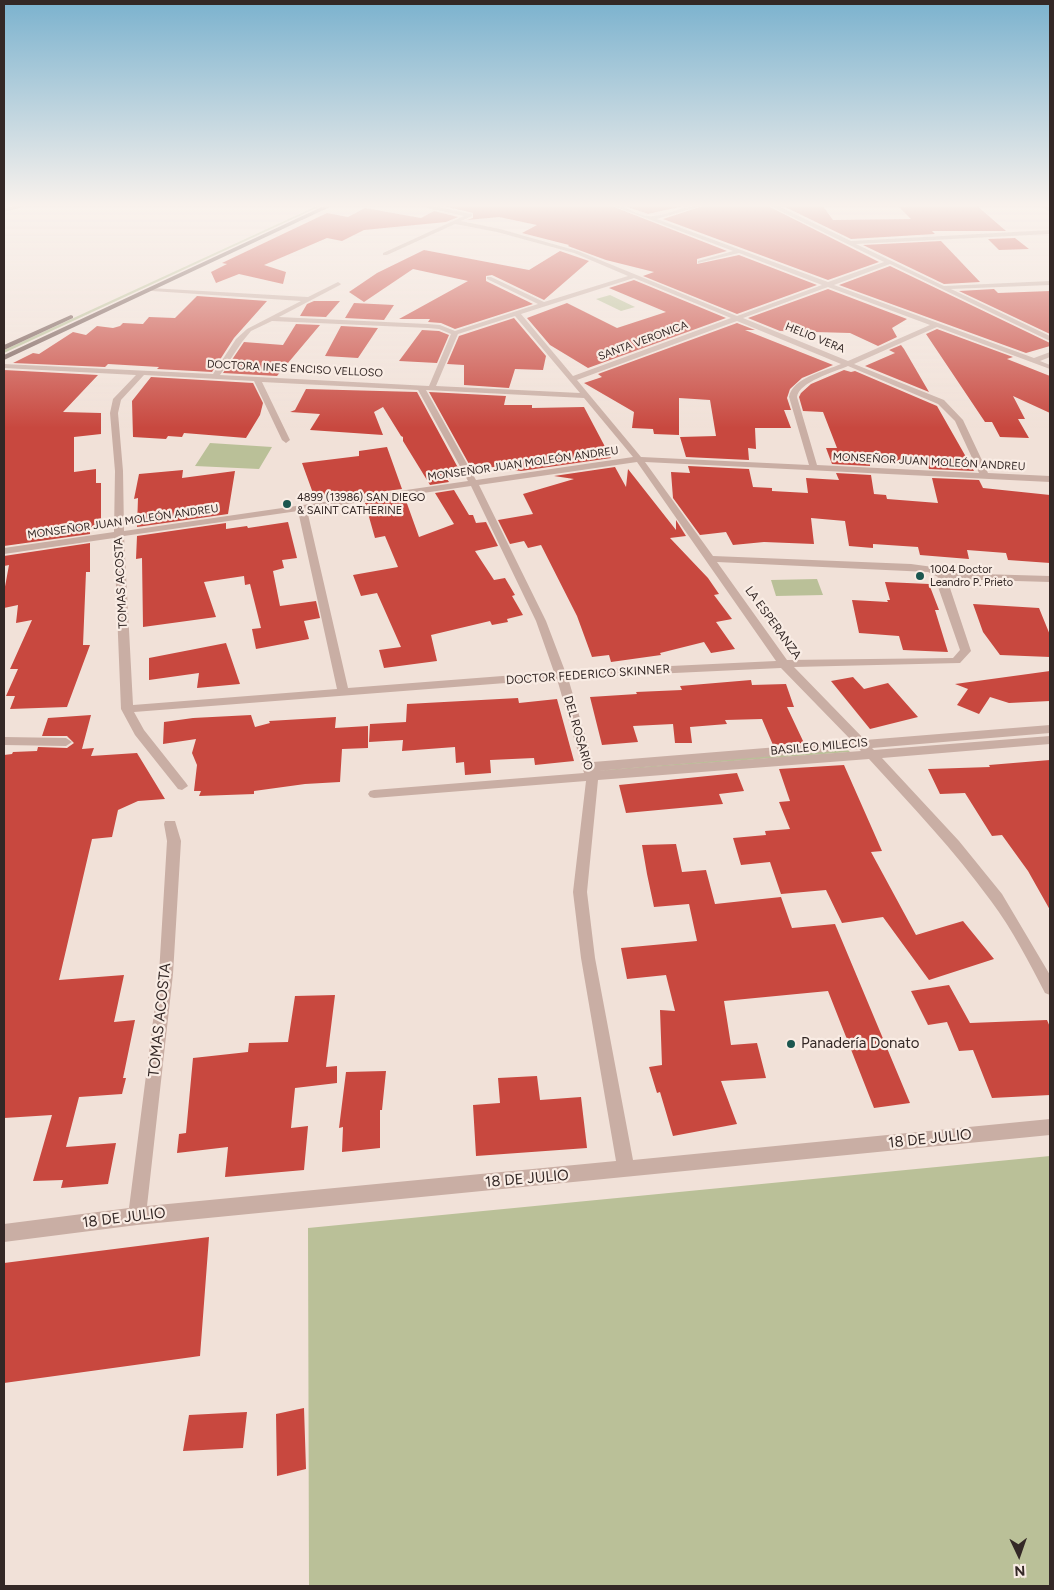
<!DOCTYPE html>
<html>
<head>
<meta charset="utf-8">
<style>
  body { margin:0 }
  #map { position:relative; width:1054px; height:1590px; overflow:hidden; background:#f1e1d8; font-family:Figtree,sans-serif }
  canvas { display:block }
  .frame { position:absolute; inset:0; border:5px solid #342826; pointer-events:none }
  .north { position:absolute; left:994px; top:1530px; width:50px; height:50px; -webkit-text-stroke:4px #f9ece4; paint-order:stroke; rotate:177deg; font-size:14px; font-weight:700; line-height:20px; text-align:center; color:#342826 }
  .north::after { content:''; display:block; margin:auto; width:18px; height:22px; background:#342826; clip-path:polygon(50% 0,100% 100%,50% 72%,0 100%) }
</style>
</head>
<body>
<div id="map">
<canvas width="1054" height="1590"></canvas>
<div class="frame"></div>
<div class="north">N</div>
</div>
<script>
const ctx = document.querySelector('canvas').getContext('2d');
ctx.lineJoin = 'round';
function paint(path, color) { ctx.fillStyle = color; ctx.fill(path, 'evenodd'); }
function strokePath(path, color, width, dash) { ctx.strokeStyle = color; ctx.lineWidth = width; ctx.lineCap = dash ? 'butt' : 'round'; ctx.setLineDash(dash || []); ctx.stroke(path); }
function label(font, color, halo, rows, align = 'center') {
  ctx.font = font + ' Figtree,sans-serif'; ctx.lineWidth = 4.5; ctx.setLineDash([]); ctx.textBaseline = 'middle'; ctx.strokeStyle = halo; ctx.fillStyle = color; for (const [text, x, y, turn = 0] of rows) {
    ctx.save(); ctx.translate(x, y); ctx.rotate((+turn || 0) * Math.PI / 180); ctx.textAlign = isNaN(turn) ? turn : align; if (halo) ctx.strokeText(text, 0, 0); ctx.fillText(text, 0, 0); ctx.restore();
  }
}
const green = new Path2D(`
  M319,205H323L4,353V350Z
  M610,295L635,307L621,311L596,299Z
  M210,443L272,447L259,469L195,466Z
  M817,579L823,595L776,596L771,580Z
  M847,749L850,752L604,771L605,770Z
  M1050,1156V1586H309L308,1228Z`);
const building = new Path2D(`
  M446,205H609L727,251L697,259V264L739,255L817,285L737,314L643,276L654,272L606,260L568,246L569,245L522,233L537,225L499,217L467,220L473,218V213L444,206Z
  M622,205H688L648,214Z
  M706,205H766L879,262L828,280L663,219Z
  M781,205H822L833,220L911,219L899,207H906L904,205H976L1006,231H932L935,234L851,239Z
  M365,208L421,218L434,211L458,217L446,222L364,230L342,241L327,238L264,265L286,272L283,284L239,274L216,283L211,272L227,264L222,263L327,213L348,217Z
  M1015,238L1029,249L999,250L988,239Z
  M941,241L980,282L944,284L863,245Z
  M424,250L529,270L560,251L589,261L544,300L492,275L486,276V281L533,304L455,329L441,323L428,322L430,319H399L468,281L413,269L364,302L349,292L377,273Z
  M890,266L1050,343V346L1026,353L839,285Z
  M634,280L726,318L588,368L550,345L527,318L567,303L617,328L666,312L609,288Z
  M828,289L907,319L892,328L897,337L878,346L850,333L780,331L748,318Z
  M994,289L998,293L1050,291V334L959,291Z
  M197,296L267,301L234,338L212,372L157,369L159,367L108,364L105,367L13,363L33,353L39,354L73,332L86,335L97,326L113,328L120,326L123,323L143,324L149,317L175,318Z
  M314,301H340L326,317L300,316L307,304Z
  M354,303L394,305L384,320L345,318Z
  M514,318L546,356L543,370L515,369L509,388L464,385V365L447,364L459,336Z
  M737,323L755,330H745L833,365L802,378L790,389L787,398L791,410H784L791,428H755L756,449L748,448L749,460L686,457L680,437L716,436L710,400L679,398V435L654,434L653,429L632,428L634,412L584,383L602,377L598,374Z
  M296,324L320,325L277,376L223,373L244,342L283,345Z
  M341,326L378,328L358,358L325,356Z
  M937,329L1013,357L1007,359L1050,376V413L1013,396L1025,419H1018L1029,438L1000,437L992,422H985L926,334Z
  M422,330L439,331L449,335L437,363L399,361Z
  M901,345L904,349L929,392L865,366L895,353L889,350Z
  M4,370L98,375L63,412L101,413V434L74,437V472L96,469V483H101V526L90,528V534L4,546Z
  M844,370L851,372L855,371L937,406L974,471L929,469L928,463H870V466L832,464L826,448H837L823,412L803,411L799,397L801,393L811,384Z
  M151,377L253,383L263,403L260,415L246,438L184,433L182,437L168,436L166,439L133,437L132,401Z
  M306,389L417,392L463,477L447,479L449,482L430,485L403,441V437L401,436L383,407L374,412L383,435L310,430L320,414L290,412L295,410Z
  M429,392L506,396L504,405H532V408L584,407L611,458L521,471L469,464Z
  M387,447L402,489L363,494L362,492L314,496L302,463L359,456V451Z
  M688,466L749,469L753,487L772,488V491L808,493L806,478L839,480L836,473L871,475L874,494L886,495L887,499L938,503L932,478L979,480L983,488L1050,495V563L1008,560L1006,553L967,550L969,559L920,555L918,547L873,544V548L849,546L845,521L811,518L814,544L764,542L733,545L726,532L700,535L673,498L671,472L690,473Z
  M615,467L626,487L628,469L676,530V520L686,536L670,538L708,578L719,594L714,595L732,619L716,622L735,649L711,653L704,642L660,653L661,655L611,662L609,655L592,657L577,616L541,545L528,548L524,541L510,544L498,520L533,514L523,494L574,479L554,476Z
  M183,470L182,478L235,471L228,514L137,527L138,498L134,499L139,474Z
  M454,490L469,515H473L476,523L486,522L498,546L475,551L494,580L505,578L515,595L512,596L523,615L507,619L508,622L492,625L490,621L431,635L437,661L384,668L379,650L401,647L377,593L361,596L353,575L398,567L385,536L375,538L365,503L405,498L419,537L454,524L435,493Z
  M288,522L297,558L282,560L284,568L273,571L280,606L316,601L320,618L304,621L309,639L256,649L252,629L261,628L250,584L245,585L244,576L204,582L216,617L143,627L142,558L136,559L137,536L226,523V529L247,526L248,528Z
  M90,543V572H86L83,645H90L67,707L10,709L15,696H6L18,669H10L32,620L16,623L18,605L4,608V592L9,565L4,566V556Z
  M885,582L929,584L939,610H935L948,652L903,650L899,636L859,633L852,600L888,602L887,600H890Z
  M973,604L1039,608L1050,635V657L1000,655L983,632Z
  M226,643L240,684L197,688L199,673L149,680V658Z
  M1050,671V701L1009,703L990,697L979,714L957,705L968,689L955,684Z
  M853,677L864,689L888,683L918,717L870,729L831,681Z
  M751,680L752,685L786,684L794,707H787L804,743L773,745L762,719L725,720L727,724L690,727L692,743H675L673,724L633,726L638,742L602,745L590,697L637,694L636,692L682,690L680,686Z
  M518,698L519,703L557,699L574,761L535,765L534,758L490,760L491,773L465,775L464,762L456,763L455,747L402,751L403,740L369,742L370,724L406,722L407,704Z
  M91,715L82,749L94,748L91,756L137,753L165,799L138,801L118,810L112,837L92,839L59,980L124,975L114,1022L135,1020L123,1078H126L122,1094L79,1097L66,1147L116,1143L108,1184L61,1188L63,1180L33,1181L52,1115L4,1118V755L12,754L13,752L37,751L38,747L67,748L74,743L67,736H42L48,718Z
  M251,715L255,727L270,723L269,721L336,717L335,728L368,726V748L342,749L340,782L305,784L254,791V794L199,796L201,791H194L197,765L192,753L196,739L163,744L164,722L193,718Z
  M1050,760V910L1028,871L1002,835L992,836L965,793L940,794L928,769L990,767L989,765Z
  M844,765L882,851L871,852L916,935L963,921L994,959L929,980L883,917L842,923L826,890L781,894L770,862L741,865L733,838L766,835L765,831L790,829L779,802L790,801L779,769Z
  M737,773L744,791L719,794L723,804L626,813L619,785Z
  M676,844L682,872L706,870L715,904L781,897L792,928L835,924L910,1103L874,1108L828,991L724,1001L731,1045L757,1043L766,1078L721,1081L737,1124L673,1136L660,1092L657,1093L649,1067L662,1065L660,1010L675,1011L666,975L627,979L621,948L697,941L689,904L654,907L647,874L642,845Z
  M949,985L970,1023L1047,1020L1050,1027V1095L992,1098L973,1050L959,1051L947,1022L928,1025L911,991Z
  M335,995L326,1067L337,1066V1083L295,1088L291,1128L308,1126L304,1170L225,1177L228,1147L177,1153L179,1134L186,1133L193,1058L248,1052L249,1043L288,1042L295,996Z
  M386,1071L382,1110H380V1148L342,1152L343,1127L339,1128L346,1072Z
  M537,1076L540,1100L581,1097L587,1148L476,1156L473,1105L500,1103L498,1078Z
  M209,1237L200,1356L4,1383V1263Z
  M304,1408L306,1469L277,1476L276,1414Z
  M247,1412L243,1448L183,1451L189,1415Z`);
const minor = new Path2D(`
  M19,205H30L4,212V208Z
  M414,205H427L472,214V216L461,221L500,229L578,251L737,316L822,285L739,253L698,263V261L733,251L611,205C625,205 641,218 653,216C671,214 686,205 704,205L657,219L828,282L884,262L768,205H776L851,241L1050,230V234L856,244L944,286L1050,281V285L951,289L1050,336V341L890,264L834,285L1034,358L1050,352V357L1040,361L1050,365V369L937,327L854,364L944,400L963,420L988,473L1050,476V482L645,462L713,556L911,564L933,567L945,573L1050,576V582L947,579L971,651L960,663L794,667L865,740L1050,725V733L872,748L874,750L1050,736V744L882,758L959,841L1002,894L1050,975V995L1045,993C1029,962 1012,929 991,901C954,850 911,805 869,759L598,780L587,892L595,958L633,1160L1050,1119V1135L137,1225L4,1242V1224L129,1208L159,974L167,841L164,824L165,821H175L181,841L173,974L147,1206L616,1161L581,958L573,892L586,781L374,798L370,797L368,794L370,791L374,790L584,773L557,679L134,712L144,730L186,783L188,786L182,790L178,789L135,735L121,709L114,538L4,554V548L114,532L115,471L110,413L113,399L136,375L4,368V364L213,374L236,339L247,329L301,301L152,291L149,289L150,288L308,297L338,282L341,284L340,285L279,317L428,324L440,325L455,331L538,304L487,279V277H491L544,302L628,276L574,253L497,232L455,224L387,255H383V253L464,216ZM634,278L731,318L573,376L521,314ZM828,287L930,325L848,361L743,318ZM515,316L580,393L436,386L458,334ZM272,321L428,328L439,329L451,334L429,386L220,375L242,342L251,331ZM737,321L841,364C825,371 792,378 789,397L809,465L641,457L577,380ZM848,366L938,404L955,421L979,473L817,465L797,397C799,382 834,372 848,366ZM144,375L254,381L282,440L286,443L290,440L262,382L418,390L468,481L124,531L123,471L118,413L121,400ZM426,390L584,398L633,457L476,480ZM637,462L776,661L565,671L546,621L479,485ZM471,486L536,621L554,672L348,688L307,510ZM298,511L337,689L133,705L124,536ZM717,562L928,572L938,577L936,581L960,650L953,658L787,660ZM781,668L852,741L593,762L568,678ZM859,749L861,751L596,771Z
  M1039,205H1046L1050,208V212Z
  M4,737L66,738L72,742L66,746L4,745Z`);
const primary = new Path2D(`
  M326,205H334L4,360V355Z
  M71,315L73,316V318L4,350V345Z`);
const markers = [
  [287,504,5,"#1b564f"],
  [920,576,5,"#1b564f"],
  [791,1044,5,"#1b564f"]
];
const farStreetnames = [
  ["HELIO VERA",815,338,22],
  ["SANTA VERONICA",643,341,-20],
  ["DOCTORA INES ENCISO VELLOSO",295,369,3],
  ["MONSEÑOR JUAN MOLEÓN ANDREU",929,462,3],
  ["MONSEÑOR JUAN MOLEÓN ANDREU",523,464,-8],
  ["MONSEÑOR JUAN MOLEÓN ANDREU",123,522,-8]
];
const farPoinames = [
  ["4899 (13986) SAN DIEGO",297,498],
  ["& SAINT CATHERINE",297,511],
  ["1004 Doctor",930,570],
  ["Leandro P. Prieto",930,583]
];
const streetNames = [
  ["TOMAS ACOSTA",121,583,-93],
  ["LA ESPERANZA",773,623,54],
  ["DOCTOR FEDERICO SKINNER",588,675,-4],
  ["DEL ROSARIO",578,733,74],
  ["BASILEO MILECIS",819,747,-5]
];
const nearStreetnames = [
  ["TOMAS ACOSTA",160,1020,-84],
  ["18 DE JULIO",930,1139,-6],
  ["18 DE JULIO",527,1179,-5],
  ["18 DE JULIO",124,1218,-7]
];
const nearPoinames = [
  ["Panadería Donato",801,1044]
];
paint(green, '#bac098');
paint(building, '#c8483f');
paint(minor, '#c9aea4');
paint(primary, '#775b56');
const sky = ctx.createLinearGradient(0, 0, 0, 428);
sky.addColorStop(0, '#7bb2ce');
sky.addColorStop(0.48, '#f9f2ed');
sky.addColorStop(1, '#f9f2ed00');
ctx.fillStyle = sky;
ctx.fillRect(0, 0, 1054, 428);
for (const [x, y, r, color] of markers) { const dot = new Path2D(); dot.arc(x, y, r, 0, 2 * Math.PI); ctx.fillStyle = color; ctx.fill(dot); strokePath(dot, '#f9ece4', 2); }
label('11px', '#342826', '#f9ece4', farStreetnames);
label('11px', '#342826', '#f9ece4', farPoinames, 'left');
label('12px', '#342826', '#f9ece4', streetNames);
label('15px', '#342826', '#f9ece4', nearStreetnames);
label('15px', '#342826', '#f9ece4', nearPoinames, 'left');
</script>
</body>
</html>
